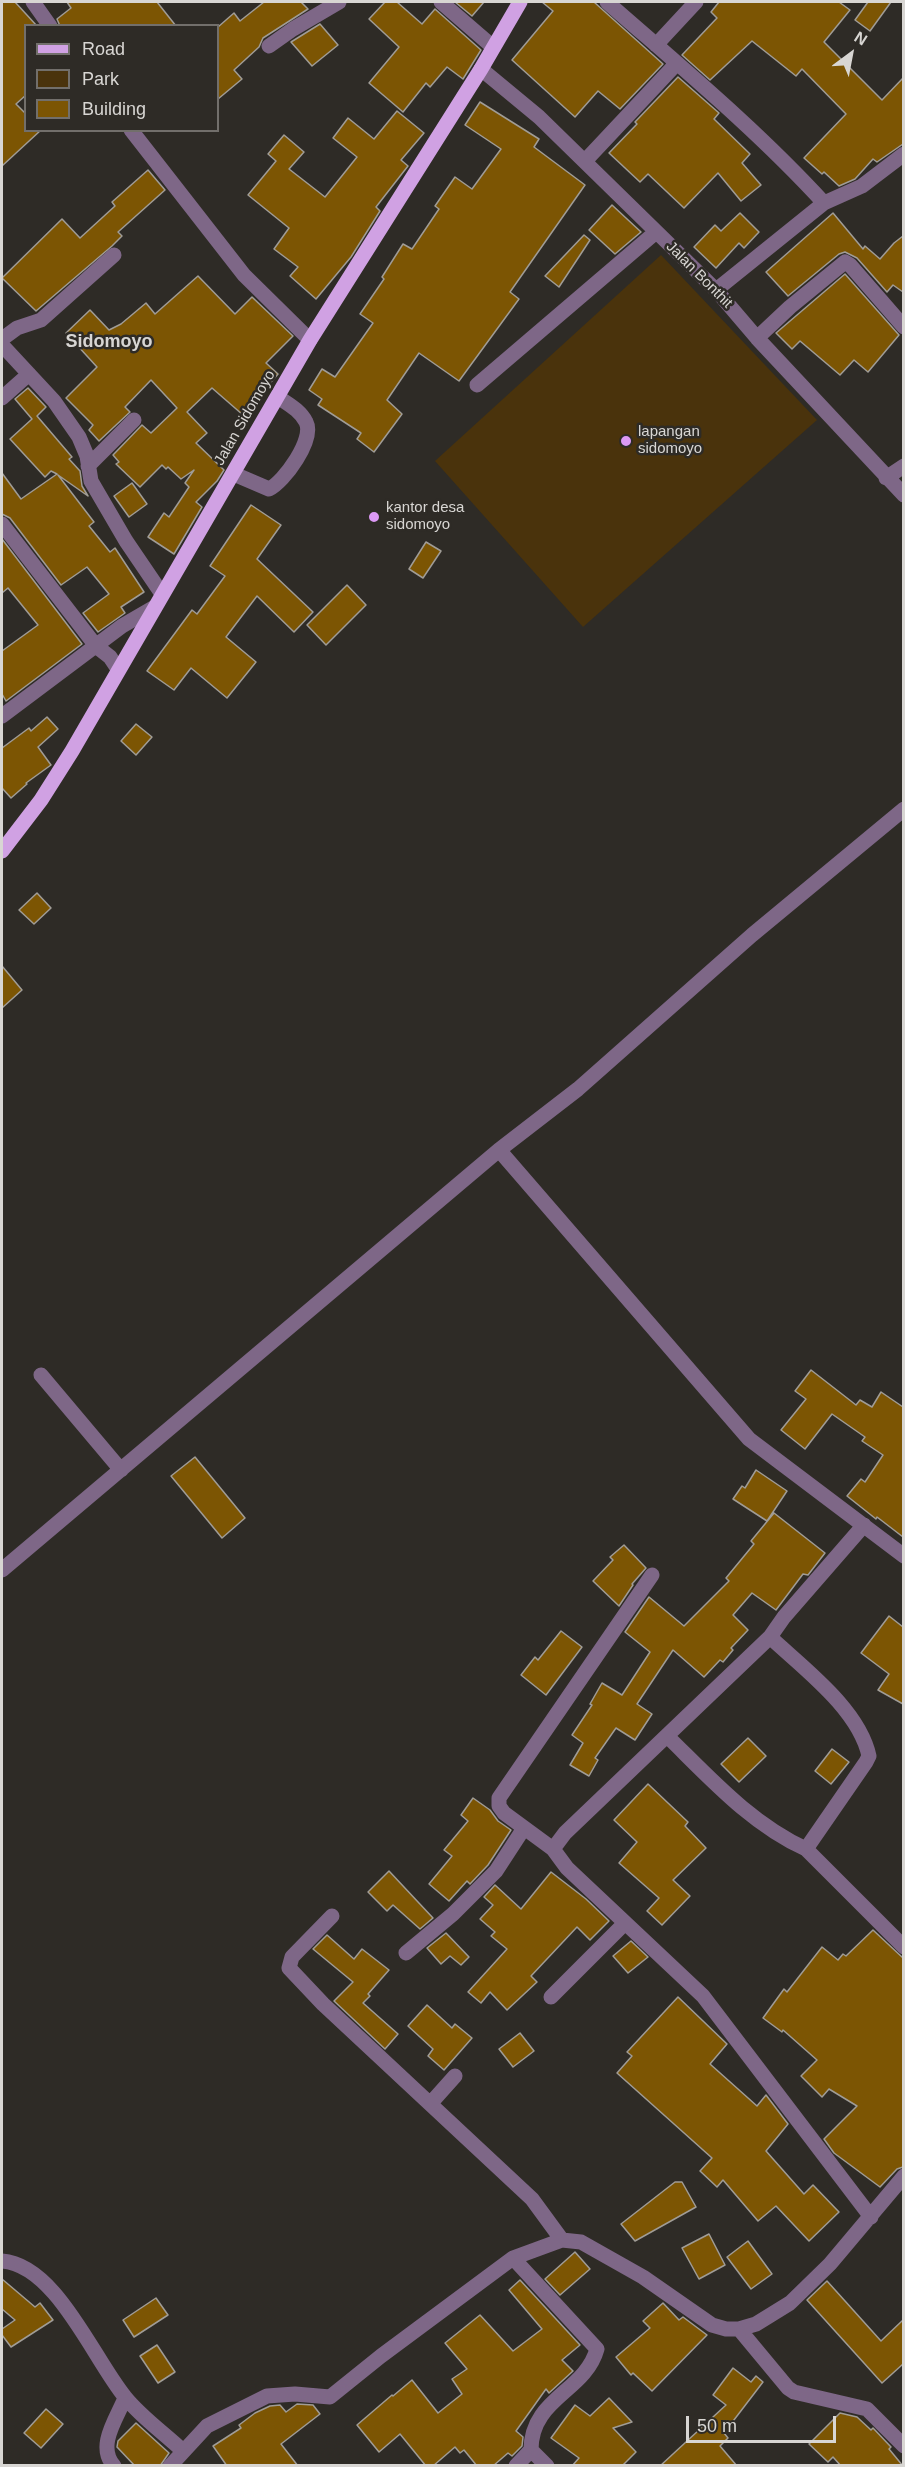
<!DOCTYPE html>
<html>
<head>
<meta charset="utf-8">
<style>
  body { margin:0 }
  #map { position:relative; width:905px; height:2467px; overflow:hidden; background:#2e2b26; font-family:Arial,sans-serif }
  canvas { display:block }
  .frame { position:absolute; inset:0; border:3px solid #d8d6d3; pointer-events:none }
  .legend { position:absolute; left:24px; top:24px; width:195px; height:108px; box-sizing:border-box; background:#2e2b26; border:2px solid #726f6b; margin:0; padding:8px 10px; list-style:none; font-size:18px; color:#d8d6d3 }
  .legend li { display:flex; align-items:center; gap:12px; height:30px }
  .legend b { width:30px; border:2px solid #726f6b }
  .north { position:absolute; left:821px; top:24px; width:60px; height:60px; -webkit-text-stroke:4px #2e2b26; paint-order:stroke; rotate:32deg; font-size:16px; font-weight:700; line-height:24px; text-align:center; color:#d8d6d3 }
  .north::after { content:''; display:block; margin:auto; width:21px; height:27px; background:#d8d6d3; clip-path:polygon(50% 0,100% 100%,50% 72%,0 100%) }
  .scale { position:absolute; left:686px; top:2416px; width:150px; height:27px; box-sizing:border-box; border:3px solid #d8d6d3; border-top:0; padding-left:8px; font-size:18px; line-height:21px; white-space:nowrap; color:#d8d6d3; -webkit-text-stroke:4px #2e2b26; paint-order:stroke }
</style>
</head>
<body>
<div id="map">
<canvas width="905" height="2467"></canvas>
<div class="frame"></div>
<ul class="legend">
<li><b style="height:8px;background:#d0a1e3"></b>Road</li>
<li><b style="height:16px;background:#4a330c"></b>Park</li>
<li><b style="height:16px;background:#7c5503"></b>Building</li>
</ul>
<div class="north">N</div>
<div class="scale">50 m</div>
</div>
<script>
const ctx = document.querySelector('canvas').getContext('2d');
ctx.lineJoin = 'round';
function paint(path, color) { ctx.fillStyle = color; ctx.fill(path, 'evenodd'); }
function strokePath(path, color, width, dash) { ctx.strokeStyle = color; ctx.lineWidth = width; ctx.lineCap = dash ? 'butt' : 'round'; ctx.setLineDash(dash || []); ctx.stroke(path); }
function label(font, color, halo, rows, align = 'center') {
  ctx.font = font + ' Arial,sans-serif'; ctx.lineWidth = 5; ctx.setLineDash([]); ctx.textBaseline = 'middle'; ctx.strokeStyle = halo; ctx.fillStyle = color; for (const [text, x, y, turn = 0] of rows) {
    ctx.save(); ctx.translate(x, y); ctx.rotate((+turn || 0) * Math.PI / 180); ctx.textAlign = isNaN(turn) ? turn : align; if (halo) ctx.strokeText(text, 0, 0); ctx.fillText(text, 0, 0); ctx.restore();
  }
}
const green = new Path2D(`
  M661,255L817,420L583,627L435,461Z`);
const building = new Path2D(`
  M2,2H15L37,26H26V95L16,104L26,114V130H41L2,166Z
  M67,2H157L176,26H60L57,19L71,8Z
  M264,2H301L308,9L263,38L259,47L234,70L242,79L218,99V27L234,13L240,21Z
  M385,2H397L422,24L435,9L481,50L463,79L447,67L430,87L426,83L403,112L369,83L399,47L369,19Z
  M455,2H484L472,16Z
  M542,2H594L663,64L620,109L598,91L575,117L512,60L553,11Z
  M719,2H839L850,10L824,42L882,100L903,78V144L877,162L873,159L855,179L839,186L824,172L822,174L804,158L846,114L802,69L796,76L752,41L710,80L682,55L717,18L711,12Z
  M868,2H891L870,31L855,20Z
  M320,24L338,45L312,66L291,42Z
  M678,77L719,113L714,119L750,154L742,163L761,185L741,201L718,173L684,208L648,174L640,182L609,153L637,124L635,122Z
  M480,102L539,139L534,147L585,185L510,292L519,299L459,381L419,353L387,400L402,414L374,452L357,439L361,433L318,405L322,399L309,390L322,369L335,377L373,323L360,314L384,279L382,277L403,244L412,249L439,209L435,206L455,177L472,189L501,149L465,125Z
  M397,111L424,133L401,160L408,166L376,207L380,211L351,257L316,299L290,276L298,267L274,249L289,228L248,195L276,161L268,154L284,135L304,152L289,169L325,197L357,157L333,138L348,118L374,139Z
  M148,170L165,190L118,232L122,236L112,246L36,311L2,278L62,219L80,238L115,206L112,202Z
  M612,205L641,232L615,254L589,230Z
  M740,213L759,232L744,248L739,243L716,268L694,247L715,225L721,231Z
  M833,213L863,249L865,246L880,259L894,243L903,236V292L893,285L887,292L857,258L845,252L839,254L788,296L766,272Z
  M584,235L590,240L559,287L545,276Z
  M845,274L899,335L868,372L854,360L840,375L800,341L792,349L776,333Z
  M198,276L235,314L252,297L293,336L266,363L278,374L243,415L212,388L187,412L207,433L196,443L224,470L217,481L196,502L202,507L174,554L148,537L164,513L169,517L189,487L185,483L194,470L181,479L168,467L166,469L162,465L140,487L116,464L119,462L113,455L142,425L151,433L177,408L151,380L125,407L130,412L99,441L89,430L93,425L66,398L97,367L66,333L90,310L109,330L121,324L146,303L155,314Z
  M28,388L46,407L37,416L72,457L69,459L80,471L82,486L88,496L58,475L94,522L89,526L110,552L115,548L144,592L121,607L125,613L98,632L83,613L109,594L87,567L61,585L10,518L2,514V473L21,499L57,474L51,471L45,477L10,439L32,419L15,399Z
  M132,483L147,504L129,517L114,496Z
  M251,505L281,525L257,559L313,612L294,632L257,596L226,637L256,662L227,698L191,668L174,690L147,671L192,610L197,614L225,576L210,566Z
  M2,539L82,644L6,701L2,694V651L38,625L8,588L2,593Z
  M426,542L441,551L423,578L409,569Z
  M347,585L366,605L326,645L307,625Z
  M47,717L58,729L38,747L51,765L26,783L27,784L11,798L2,788V748L29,728L31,731Z
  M136,724L152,737L136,755L121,741Z
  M37,893L51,908L34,924L19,910Z
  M2,966L22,990L2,1008Z
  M811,1370L856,1405L860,1400L872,1407L881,1392L903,1407V1537L877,1517L876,1519L847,1496L861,1479L865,1482L883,1455L862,1441L865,1437L832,1414L805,1449L781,1430L806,1399L795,1391Z
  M195,1457L245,1518L222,1538L171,1476Z
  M756,1470L787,1491L767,1521L733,1499L742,1486L745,1488Z
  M774,1513L825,1553L808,1575L803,1574L776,1610L752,1593L733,1615L748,1630L731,1648L733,1650L723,1662L720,1660L704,1677L673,1650L637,1704L652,1714L635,1740L616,1728L595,1758L598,1760L589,1776L570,1765L583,1743L572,1735L592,1705L590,1704L602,1683L622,1695L650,1652L625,1632L649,1597L684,1626L729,1581L726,1578L754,1544L751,1541Z
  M624,1545L646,1568L632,1584L633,1585L619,1606L593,1581L613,1560L610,1557Z
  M889,1616L903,1627V1704L878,1690L889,1674L861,1653Z
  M561,1631L582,1647L546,1695L521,1675L535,1657L538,1660Z
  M748,1738L766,1756L739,1782L721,1764Z
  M832,1749L849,1762L831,1784L815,1771Z
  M648,1784L688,1822L685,1826L706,1848L673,1880L690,1896L662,1925L647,1911L659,1898L619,1863L637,1842L614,1820Z
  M473,1798L490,1810L498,1821L511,1830L488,1865L470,1884L467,1881L449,1901L429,1884L452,1856L444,1850L468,1821L461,1815Z
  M389,1871L433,1918L420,1929L393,1905L387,1911L368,1892Z
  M551,1872L586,1899L609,1921L590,1940L577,1927L531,1976L537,1982L507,2010L490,1992L481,2003L468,1992L507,1949L491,1936L495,1932L480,1919L493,1905L484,1897L495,1885L521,1909Z
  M873,1930L903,1958V2167L897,2169L880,2187L834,2153L824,2139L857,2106L829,2089L822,2097L801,2076L817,2060L783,2030L782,2032L763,2018L784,1989L787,1992L822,1947L838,1960L843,1954L846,1956Z
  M446,1933L469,1957L461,1965L450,1956L441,1964L427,1948Z
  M327,1935L354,1959L362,1949L389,1970L368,1994L370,1996L363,2003L398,2034L385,2049L334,2001L353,1982L313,1949Z
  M631,1941L648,1957L628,1973L613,1956Z
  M678,1997L727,2044L710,2064L757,2106L766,2095L788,2124L766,2151L804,2194L813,2185L839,2212L809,2241L776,2206L758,2221L723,2180L717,2187L700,2171L712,2158L617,2073L632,2056L627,2052Z
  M427,2005L452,2028L455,2024L472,2038L444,2070L428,2056L433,2049L408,2026Z
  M520,2033L534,2051L513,2067L499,2049Z
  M675,2182H682L696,2207L635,2241L621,2224Z
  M709,2234L725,2265L699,2279L682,2248Z
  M748,2241L772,2274L751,2289L727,2257Z
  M575,2252L590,2269L560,2295L545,2279Z
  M2,2279L35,2307L40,2303L53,2320L11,2347L2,2335V2329L15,2320L2,2309Z
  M520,2280L580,2345L562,2360L573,2371L549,2393L546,2389L516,2431L523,2437L522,2446L512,2456L508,2453L493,2466H477L464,2450L460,2453L455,2447L433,2466H426L400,2434L379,2452L357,2425L392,2395L393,2396L412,2380L438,2413L462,2394L452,2379L467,2369L445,2343L480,2315L513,2351L542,2329L509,2290Z
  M827,2281L881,2341L903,2320V2364L882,2383L807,2300Z
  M156,2298L168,2315L134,2337L123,2320Z
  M663,2303L679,2320L683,2317L707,2335L652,2391L633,2373L631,2375L616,2357L650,2328L643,2321Z
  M157,2345L175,2372L158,2383L140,2356Z
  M733,2368L751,2382L756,2376L763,2382L724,2433L728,2438L720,2446L737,2466H660L726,2405L713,2395Z
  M609,2398L632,2422L613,2428L636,2452L622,2466H572L579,2458L551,2438L575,2405L590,2416Z
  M297,2404L313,2405L320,2414L281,2444L298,2466H227L213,2446L241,2428L239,2425L255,2413L270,2406L280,2405L286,2412Z
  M46,2409L63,2424L41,2448L24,2433Z
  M840,2413L857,2417L871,2430L873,2428L891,2447L889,2449L903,2466H841L833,2457L828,2462L809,2444Z
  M136,2423L169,2453L160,2466H135L117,2447L118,2441Z`);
const minor = new Path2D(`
  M33,2L50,26
  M441,2L493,47
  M607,2C681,67 757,130 824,203
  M656,45L696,2
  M269,46L293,29L339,2
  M481,69L539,117L716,290L757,338L904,495
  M131,130L244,275L310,340
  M585,161L677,63
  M716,290L824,203L862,186L904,154
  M757,338L790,307L845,262L850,265L904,327
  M2,339L17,328L41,320L114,255
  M2,345L54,401L79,437L87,456L91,481L126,541L162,594
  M477,385L656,232
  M2,398L29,374
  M88,466L134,420
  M234,474L269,489C284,482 315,439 306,422C300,410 288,404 278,397
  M886,478L904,466
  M2,524L96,646L110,657L118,669
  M2,716L122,626L153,608
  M499,1150L749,1439L904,1556
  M41,1375L121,1470
  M864,1525L784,1617L770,1637L565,1833L553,1849L567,1868L703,1996L871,2217
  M2,1570L499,1150L578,1089L752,935L904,809
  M770,1637C803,1668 859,1709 869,1756L866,1762L806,1849L904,1947
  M667,1736C710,1778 751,1824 806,1849
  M553,1849L504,1813L499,1806V1798L652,1575
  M332,1916L292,1957L289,1968L323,2004L532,2199L562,2240
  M406,1953L453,1914L496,1871L524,1828
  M551,1997L624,1924
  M430,2104L455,2076
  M513,2258L597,2349C585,2392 531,2398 531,2450L547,2466
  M2,2261C56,2265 93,2358 125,2397C141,2417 164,2433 183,2451
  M739,2329L788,2388L794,2392L867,2409L904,2446
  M114,2466C96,2446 117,2418 125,2398
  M170,2466L207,2426L267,2396L295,2394L330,2397L381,2356L513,2258L562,2240L581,2242L643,2277L712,2325L726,2329H739L756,2324L790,2303L830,2264L904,2176
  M516,2466L531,2450`);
const major = new Path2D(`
  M2,851L41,800L72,751L310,340L481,69L520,2`);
const markers = [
  [626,441,6,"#dc99f5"],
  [374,517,6,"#dc99f5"]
];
const streetNames = [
  ["Jalan Bonthit",699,275,45],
  ["Jalan Sidomoyo",245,418,-60]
];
const poiNames = [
  ["lapangan",638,432],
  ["sidomoyo",638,449],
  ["kantor desa",386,508],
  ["sidomoyo",386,525]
];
const quarterNames = [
  ["Sidomoyo",109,342]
];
paint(green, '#4a330c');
paint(building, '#7c5503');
strokePath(building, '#a09c96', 1.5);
strokePath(minor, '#7e6787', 15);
strokePath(major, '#d0a1e3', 15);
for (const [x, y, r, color] of markers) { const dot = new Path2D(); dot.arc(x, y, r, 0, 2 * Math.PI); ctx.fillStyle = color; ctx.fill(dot); strokePath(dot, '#2e2b26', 2); }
label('15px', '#d8d6d3', '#2e2b26', streetNames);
label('15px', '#d8d6d3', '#2e2b26', poiNames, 'left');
label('bold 18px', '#d8d6d3', '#2e2b26', quarterNames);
</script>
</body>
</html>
